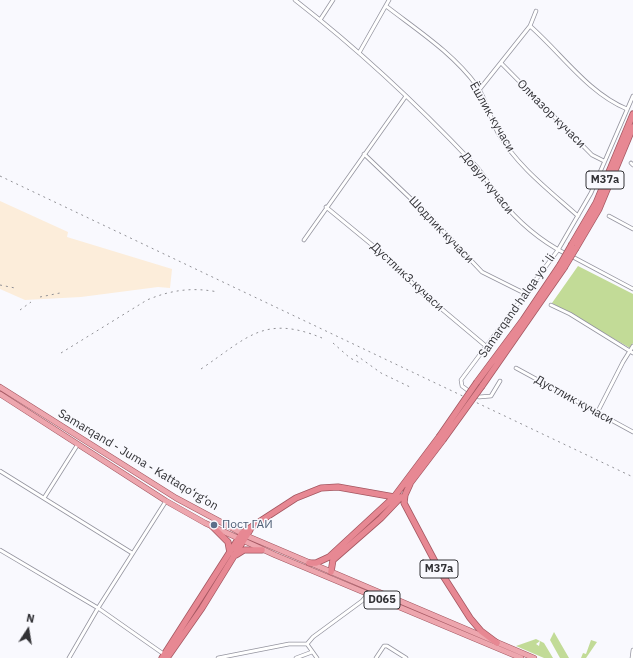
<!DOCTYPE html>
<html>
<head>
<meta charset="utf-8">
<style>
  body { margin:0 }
  #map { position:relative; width:633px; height:658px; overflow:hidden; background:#f9f9fe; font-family:"IBM Plex Sans",sans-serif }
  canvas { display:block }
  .north { position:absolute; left:8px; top:610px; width:40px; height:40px; -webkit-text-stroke:3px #f9f9fe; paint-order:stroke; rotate:12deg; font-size:11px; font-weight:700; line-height:16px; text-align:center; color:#323236 }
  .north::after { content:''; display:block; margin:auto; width:14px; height:18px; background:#323236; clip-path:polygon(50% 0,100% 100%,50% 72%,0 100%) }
</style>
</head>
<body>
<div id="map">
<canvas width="633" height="658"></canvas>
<div class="north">N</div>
</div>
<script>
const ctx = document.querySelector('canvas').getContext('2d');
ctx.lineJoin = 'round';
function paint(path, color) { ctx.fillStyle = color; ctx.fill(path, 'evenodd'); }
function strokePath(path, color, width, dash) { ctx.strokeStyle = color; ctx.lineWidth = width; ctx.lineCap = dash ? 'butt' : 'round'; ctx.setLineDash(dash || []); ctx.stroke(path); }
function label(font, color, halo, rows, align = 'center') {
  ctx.font = font + ' "IBM Plex Sans",sans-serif'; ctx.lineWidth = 3; ctx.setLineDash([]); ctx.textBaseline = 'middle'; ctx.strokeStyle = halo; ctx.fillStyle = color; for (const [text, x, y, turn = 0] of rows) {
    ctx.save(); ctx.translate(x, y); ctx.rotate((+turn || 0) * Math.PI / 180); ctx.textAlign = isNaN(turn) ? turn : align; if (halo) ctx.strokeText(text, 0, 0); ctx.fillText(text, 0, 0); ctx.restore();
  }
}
const industrial = new Path2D(`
  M0,201L68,232L67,237L172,269L170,288L158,287L81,297L25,300L0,289Z`);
const green = new Path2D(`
  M578,266L633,294V343L630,348L552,303Z
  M554,632L569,658H560L550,640Z
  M536,639L540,641L536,644L539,646L540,641L544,643L553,658H544L516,646Z
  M591,640L597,642L586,658H581L583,653L586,654Z`);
const minor = new Path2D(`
  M295,0C358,49 417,104 472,162C483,172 490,187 499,198C518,222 539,240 566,254
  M386,6C417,30 453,53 477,86C487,101 490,118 498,133C517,166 550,191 578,216
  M320,20L333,0
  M530,26C561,53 588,93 627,109
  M359,53L389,0
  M501,63L592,155L604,161
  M479,90L530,26L536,11
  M364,154L429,216L482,272L526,294
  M631,163L633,165
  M326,207L388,258L419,290L487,347
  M609,216L633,229
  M304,240L406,96
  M571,256L633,289
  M551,305L570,314L633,353
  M516,368L633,432
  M470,392L462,386L461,380L558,250L591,193L633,96
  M475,394L479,397L491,396L500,381
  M597,413L623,362L633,346
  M0,471L132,553
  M44,498L78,444
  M0,550L98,608L165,655
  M69,658L98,608L166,501
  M218,658L289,644H307
  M296,658L312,652
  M317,658L307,644L313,637L362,601L368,594
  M376,658L384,646H387L406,658
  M632,658L633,650`);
const primary = new Path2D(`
  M0,387L176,498L247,536L534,658
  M0,394L166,501L205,523L275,555L521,658`);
const trunk = new Path2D(`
  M572,244L596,203L633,114
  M576,248L599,209L633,127
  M477,382L523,320L560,265
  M482,386L564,268
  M410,484L405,495L404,503L440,571L470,618L481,631L497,643
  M408,486L443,440
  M212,526L228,542L230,553
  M236,555L244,550H262
  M309,563H316L329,557L394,497L439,437
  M331,572L333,560L381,518L401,497
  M162,658L242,533L296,498L321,488L338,487L400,498
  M167,658L202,608L250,530`);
const rail = new Path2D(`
  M0,176L633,477
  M0,285L15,288
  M40,297L60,293
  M20,310L31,302
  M333,343L350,358L362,364
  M61,353L147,300C171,290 192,287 218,292
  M356,355L381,373L410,387
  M201,369C247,338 264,314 322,338`);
const trunkBridge = new Path2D(`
  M560,265L572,244
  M564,268L576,248
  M439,437L477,382
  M443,440L482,386`);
const markers = [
  [214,525,4,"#5c6f8a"]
];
const shields = [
  [605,180,38],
  [439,569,38],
  [382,600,36]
];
const shieldNames = [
  ["M37a",605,180],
  ["M37a",439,569],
  ["D065",382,600]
];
const streetNames = [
  ["Олмазор кучаси",551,114,45],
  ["Ёшлик кучаси",492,117,60],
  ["Довул кучаси",487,183,51],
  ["Шодлик кучаси",441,230,46],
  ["Дустлик3 кучаси",407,277,43],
  ["Samarqand halqa yoʻli",517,306,-55],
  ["Дустлик кучаси",574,400,29],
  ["Samarqand - Juma - Kattaqo‘rg‘on",138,460,31]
];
const serviceNames = [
  ["Пост ГАИ",222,525]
];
paint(industrial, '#fcedda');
paint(green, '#c2db97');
strokePath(minor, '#94949f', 4.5);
strokePath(primary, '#a45761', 6);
strokePath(trunk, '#a45761', 7);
strokePath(minor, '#fff', 3);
strokePath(primary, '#eda6ae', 5);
strokePath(trunk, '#e78893', 5.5);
strokePath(rail, '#919196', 1, [2, 4]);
strokePath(trunkBridge, '#a45761', 7, []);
strokePath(trunkBridge, '#e78893', 5.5);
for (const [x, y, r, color] of markers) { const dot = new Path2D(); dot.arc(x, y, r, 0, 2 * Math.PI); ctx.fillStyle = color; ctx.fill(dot); strokePath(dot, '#f9f9fe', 1.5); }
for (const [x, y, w] of shields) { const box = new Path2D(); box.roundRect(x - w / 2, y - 9, w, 18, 3); ctx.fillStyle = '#f9f9fe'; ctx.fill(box); strokePath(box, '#323236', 1); }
label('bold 11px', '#323236', null, shieldNames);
label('12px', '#323236', '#f9f9fe', streetNames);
label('12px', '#4e5e75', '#f9f9fe', serviceNames, 'left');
</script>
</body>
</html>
